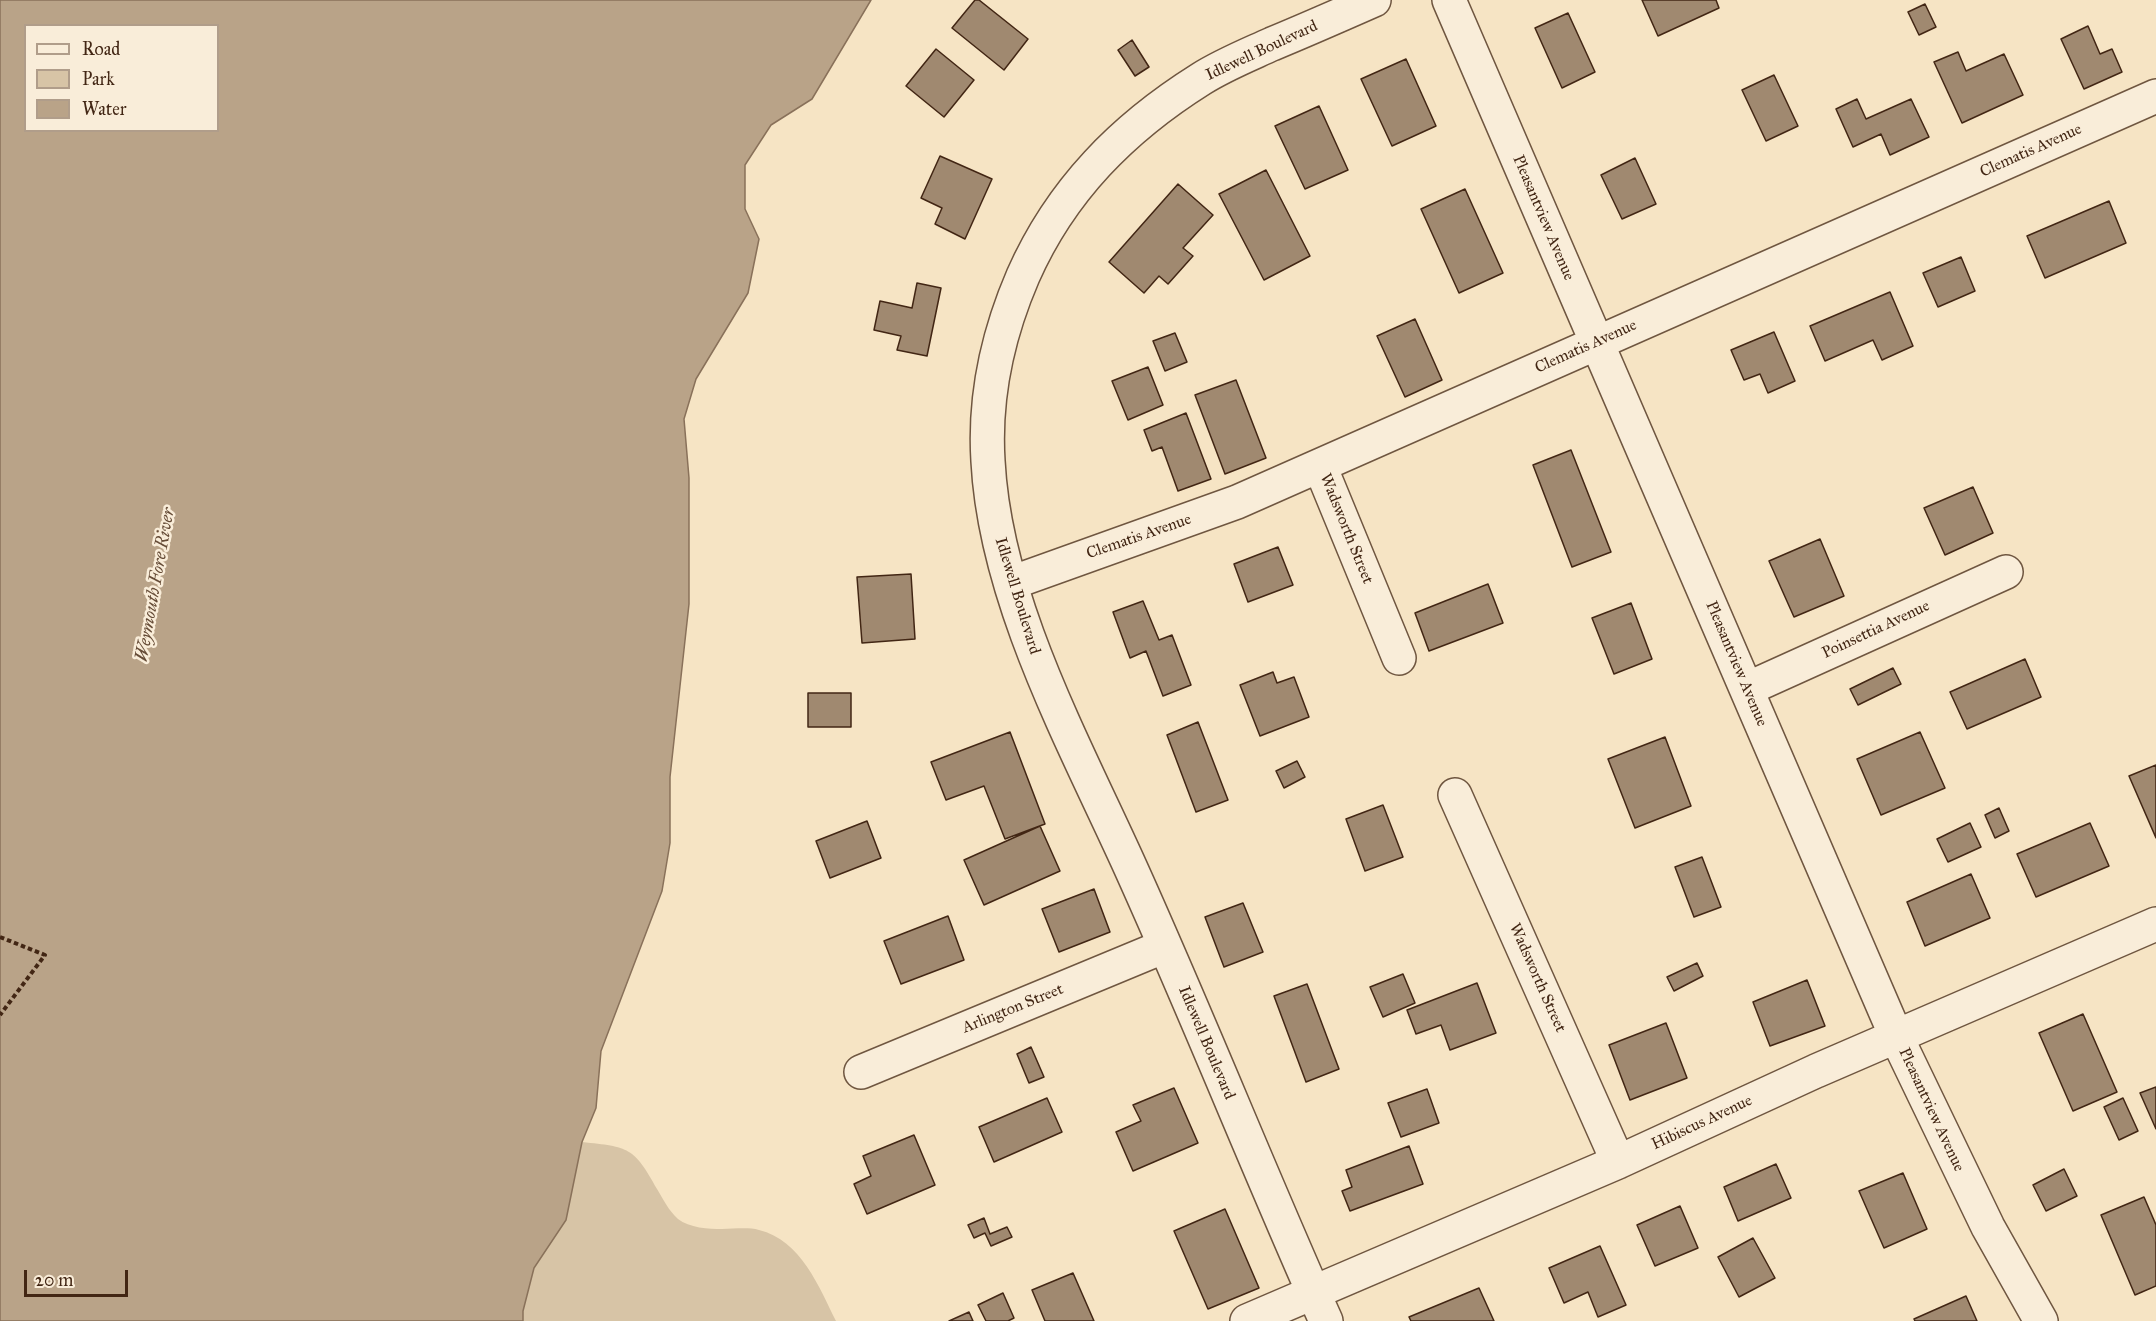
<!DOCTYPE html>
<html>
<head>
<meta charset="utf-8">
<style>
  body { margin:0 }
  #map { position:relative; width:2156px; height:1321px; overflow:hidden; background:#f6e4c4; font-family:"IM FELL Great Primer",serif }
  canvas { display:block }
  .legend { position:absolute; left:24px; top:24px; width:195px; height:108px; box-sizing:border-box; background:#f9edd9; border:2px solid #b09d8a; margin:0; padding:8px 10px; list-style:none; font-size:18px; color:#422614 }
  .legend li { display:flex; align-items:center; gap:12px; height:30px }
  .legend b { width:30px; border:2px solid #b09d8a }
  .scale { position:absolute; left:24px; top:1270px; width:104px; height:27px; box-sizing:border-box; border:3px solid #422614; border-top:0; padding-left:8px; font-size:18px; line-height:21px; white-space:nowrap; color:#422614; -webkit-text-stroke:4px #f9edd9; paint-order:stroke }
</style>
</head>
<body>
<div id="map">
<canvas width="2156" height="1321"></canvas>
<ul class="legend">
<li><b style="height:8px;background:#f9edd9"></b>Road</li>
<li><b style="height:16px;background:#d7c4a6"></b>Park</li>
<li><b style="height:16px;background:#b9a388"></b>Water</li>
</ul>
<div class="scale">20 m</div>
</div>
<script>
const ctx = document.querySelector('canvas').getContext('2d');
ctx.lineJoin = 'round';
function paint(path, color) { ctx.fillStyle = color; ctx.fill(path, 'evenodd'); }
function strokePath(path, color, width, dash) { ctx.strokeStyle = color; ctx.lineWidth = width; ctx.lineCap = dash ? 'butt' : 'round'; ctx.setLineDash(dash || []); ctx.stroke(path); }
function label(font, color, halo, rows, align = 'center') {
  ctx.font = font + ' "IM FELL Great Primer",serif'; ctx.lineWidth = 5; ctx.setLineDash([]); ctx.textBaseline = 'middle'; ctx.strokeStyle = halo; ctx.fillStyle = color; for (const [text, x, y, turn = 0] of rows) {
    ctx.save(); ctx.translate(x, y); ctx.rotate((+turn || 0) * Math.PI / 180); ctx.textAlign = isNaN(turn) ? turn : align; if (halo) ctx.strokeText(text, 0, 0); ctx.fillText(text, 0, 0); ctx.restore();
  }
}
const green = new Path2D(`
  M582,1142C629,1147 634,1147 657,1189C663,1199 669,1211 678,1219C689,1228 709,1229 722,1229C734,1229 748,1227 759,1230C801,1240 819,1287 836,1321H523V1311L534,1268L566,1220Z`);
const water = new Path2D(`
  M0,0H871L812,99L771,125L745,165V209L759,239L748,293L696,379L684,419L689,478V604L670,777V843L662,891L601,1051L596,1108L582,1142L566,1220L534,1268L523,1311V1321H0ZM26,26H218V130H26Z`);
const building = new Path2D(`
  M975,0H979L1028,39L1004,70L952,28Z
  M1642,0H1716L1719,8L1658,36Z
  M1925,4L1936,27L1919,35L1908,12Z
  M1568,13L1595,72L1562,88L1535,28Z
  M2088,26L2100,54L2112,49L2122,72L2084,89L2061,39Z
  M1132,40L1149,67L1135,76L1118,50Z
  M936,49L974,80L944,117L906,86Z
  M1958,52L1966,71L2004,54L2023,95L1962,123L1934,62Z
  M1406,59L1436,126L1392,146L1361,79Z
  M1774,75L1798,126L1766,141L1742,90Z
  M1857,99L1866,119L1911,99L1929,137L1890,155L1881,134L1853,147L1836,109Z
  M1319,106L1348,170L1305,189L1275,126Z
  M940,156L992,179L965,239L935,224L942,208L921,198Z
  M1635,158L1656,204L1622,219L1601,175Z
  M1266,170L1310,256L1264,280L1219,194Z
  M1178,184L1213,215L1183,248L1193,256L1168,284L1159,276L1144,293L1109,262Z
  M1465,189L1503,273L1459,293L1421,209Z
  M2109,201L2126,243L2045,278L2027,236Z
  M1961,257L1975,291L1938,307L1923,273Z
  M917,283L941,288L927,356L897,350L901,336L874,330L880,301L912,308Z
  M1890,292L1913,346L1882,360L1873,340L1825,361L1810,326Z
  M1415,319L1442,380L1405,397L1377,336Z
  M1774,332L1795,381L1768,393L1760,374L1744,380L1731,350Z
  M1175,333L1187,362L1165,371L1153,341Z
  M1148,367L1163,405L1128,420L1112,381Z
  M1236,380L1266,458L1225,474L1195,395Z
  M1186,413L1211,479L1178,491L1162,447L1152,451L1144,430Z
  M1571,450L1611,552L1572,567L1533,465Z
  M1973,487L1993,533L1945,555L1924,508Z
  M1820,539L1844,596L1794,617L1769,561Z
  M1278,547L1293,585L1248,602L1234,564Z
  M911,574L915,639L862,643L857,577Z
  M1488,584L1503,623L1429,651L1415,613Z
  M1143,601L1159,640L1172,635L1191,685L1163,696L1146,651L1130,658L1113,612Z
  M1631,603L1652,659L1614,674L1592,618Z
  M2025,659L2041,697L1967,729L1950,692Z
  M1893,668L1901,684L1858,705L1850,689Z
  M1273,672L1277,683L1294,677L1309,717L1260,736L1240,685Z
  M808,693H851V727H808Z
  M1198,722L1228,800L1196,812L1167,735Z
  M1010,732L1045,824L1005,839L984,786L946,800L931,762Z
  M1920,732L1945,788L1881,815L1857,759Z
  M1665,737L1691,806L1635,828L1608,759Z
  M1297,761L1305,777L1284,788L1276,771Z
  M2156,765V838L2129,776Z
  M1383,805L1403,857L1365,871L1346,819Z
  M1999,808L2009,831L1995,838L1985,815Z
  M867,821L881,858L830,878L816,841Z
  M1970,823L1981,847L1948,862L1937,839Z
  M2090,823L2109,866L2036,897L2017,854Z
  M1040,826L1060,871L984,905L964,860Z
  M1702,857L1721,907L1694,917L1675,867Z
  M1971,874L1990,918L1925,946L1907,902Z
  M1094,889L1110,932L1059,952L1042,909Z
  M1243,903L1263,952L1224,967L1205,917Z
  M948,916L964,960L901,984L884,941Z
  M1697,963L1703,976L1674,991L1667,977Z
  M1403,974L1415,1003L1383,1017L1370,987Z
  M1807,980L1825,1026L1770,1046L1753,1002Z
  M1477,983L1496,1033L1450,1050L1441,1025L1416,1034L1407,1010Z
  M1307,984L1339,1069L1306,1082L1274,996Z
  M2083,1014L2117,1092L2073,1111L2039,1033Z
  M1666,1023L1687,1078L1630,1100L1609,1045Z
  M1031,1047L1044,1077L1029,1083L1017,1054Z
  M2156,1087V1129L2140,1093Z
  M1174,1088L1198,1143L1133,1171L1116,1132L1141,1121L1133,1105Z
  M1427,1089L1439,1123L1401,1137L1388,1103Z
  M1047,1098L1062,1132L994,1162L979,1127Z
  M2123,1098L2138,1131L2119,1140L2104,1107Z
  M914,1135L935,1185L867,1214L854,1184L871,1176L863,1156Z
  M1409,1146L1423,1184L1350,1211L1342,1191L1352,1187L1346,1170Z
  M1776,1164L1791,1198L1738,1221L1724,1187Z
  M2064,1169L2077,1196L2046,1211L2033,1185Z
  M1903,1173L1927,1229L1884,1248L1859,1191Z
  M2144,1197L2156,1225V1286L2135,1295L2101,1215Z
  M1680,1206L1698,1248L1655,1266L1637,1225Z
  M1225,1209L1259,1288L1208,1309L1174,1231Z
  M984,1218L990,1234L1007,1227L1012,1237L991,1246L985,1233L974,1238L968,1225Z
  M1753,1238L1775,1278L1739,1297L1718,1257Z
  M1600,1246L1626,1305L1598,1317L1588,1292L1564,1303L1549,1268Z
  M1073,1273L1094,1321H1045L1032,1290Z
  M1479,1288L1494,1321H1411L1409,1317Z
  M1003,1293L1014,1318L1008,1321H986L978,1305Z
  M1966,1296L1977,1321H1915L1914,1319Z
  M969,1312L973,1321H949Z`);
const path = new Path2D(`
  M0,937L45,955L0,1015`);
const minor = new Path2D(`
  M1449,0L1896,1036L1988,1227L2041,1321
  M1320,466L1399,658
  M1011,583L1237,502L2156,96
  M1747,689L2006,572
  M1455,795L1618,1162
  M861,1072L1165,946
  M1247,1321L1618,1162L1816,1071L2156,924
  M1326,1321C1258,1169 1197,1014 1128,862C1072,739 995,598 988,461C984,397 998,334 1023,276C1061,190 1123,128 1201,79C1223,65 1248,55 1272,44C1306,30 1340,15 1374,0`);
const streetNames = [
  ["Idlewell Boulevard",1262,51,-25],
  ["Clematis Avenue",2031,151,-24],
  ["Pleasantview Avenue",1543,218,67],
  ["Clematis Avenue",1586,347,-24],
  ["Wadsworth Street",1346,529,68],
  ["Clematis Avenue",1139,537,-19],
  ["Idlewell Boulevard",1017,596,73],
  ["Poinsettia Avenue",1876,630,-25],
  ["Pleasantview Avenue",1736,664,67],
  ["Wadsworth Street",1537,978,66],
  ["Arlington Street",1013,1009,-22],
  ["Idlewell Boulevard",1206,1043,67],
  ["Pleasantview Avenue",1931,1110,65],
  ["Hibiscus Avenue",1702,1123,-25]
];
const waterNames = [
  ["Weymouth Fore River",156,585,-80]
];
paint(green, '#d7c4a6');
paint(water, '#b9a388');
strokePath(water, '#89715a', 1.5);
paint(building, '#a08970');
strokePath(building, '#422614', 1.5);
strokePath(minor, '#6f5640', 36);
strokePath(path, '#422614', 4, [4.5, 3]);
strokePath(minor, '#f9edd9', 33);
label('16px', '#422614', '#f9edd9', streetNames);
label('italic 18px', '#664c37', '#f9edd9', waterNames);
</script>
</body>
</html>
